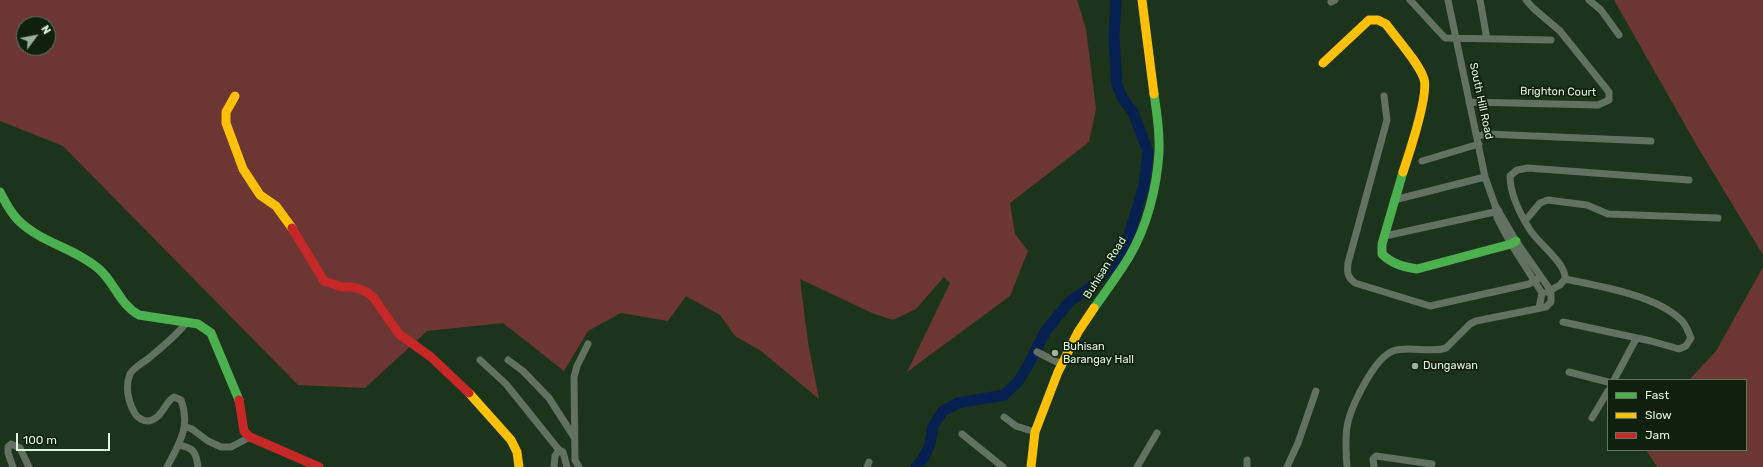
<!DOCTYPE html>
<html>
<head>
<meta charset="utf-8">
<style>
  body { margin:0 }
  #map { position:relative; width:1763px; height:467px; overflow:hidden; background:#1d341c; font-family:Rubik,sans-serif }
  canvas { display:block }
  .legend { position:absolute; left:1607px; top:379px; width:140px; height:72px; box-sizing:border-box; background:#0f210d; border:1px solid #62765f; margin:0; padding:5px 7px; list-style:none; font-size:12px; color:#def6db }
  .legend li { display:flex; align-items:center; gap:8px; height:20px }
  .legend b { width:20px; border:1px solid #62765f }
  .north { position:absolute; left:16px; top:16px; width:40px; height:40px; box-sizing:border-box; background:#0f210d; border:1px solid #62765f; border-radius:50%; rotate:58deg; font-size:11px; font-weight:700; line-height:16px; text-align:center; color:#def6db }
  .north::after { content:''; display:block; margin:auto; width:14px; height:18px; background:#9ab298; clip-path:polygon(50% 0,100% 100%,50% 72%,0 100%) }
  .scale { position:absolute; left:16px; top:433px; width:94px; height:18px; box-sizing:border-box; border:2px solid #def6db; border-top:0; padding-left:5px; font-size:12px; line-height:14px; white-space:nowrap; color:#def6db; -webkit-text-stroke:3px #0f210d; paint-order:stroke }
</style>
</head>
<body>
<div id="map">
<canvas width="1763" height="467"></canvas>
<ul class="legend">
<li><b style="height:5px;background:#4caf50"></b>Fast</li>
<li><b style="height:5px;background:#ffc107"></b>Slow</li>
<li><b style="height:5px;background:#c62828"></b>Jam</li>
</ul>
<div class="north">N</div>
<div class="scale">100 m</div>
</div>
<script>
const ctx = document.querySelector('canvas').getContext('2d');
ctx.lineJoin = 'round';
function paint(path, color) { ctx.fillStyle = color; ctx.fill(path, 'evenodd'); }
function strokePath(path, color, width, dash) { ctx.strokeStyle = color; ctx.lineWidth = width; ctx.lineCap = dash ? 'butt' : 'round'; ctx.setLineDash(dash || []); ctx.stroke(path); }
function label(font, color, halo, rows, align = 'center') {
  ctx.font = font + ' Rubik,sans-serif'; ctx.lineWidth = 3.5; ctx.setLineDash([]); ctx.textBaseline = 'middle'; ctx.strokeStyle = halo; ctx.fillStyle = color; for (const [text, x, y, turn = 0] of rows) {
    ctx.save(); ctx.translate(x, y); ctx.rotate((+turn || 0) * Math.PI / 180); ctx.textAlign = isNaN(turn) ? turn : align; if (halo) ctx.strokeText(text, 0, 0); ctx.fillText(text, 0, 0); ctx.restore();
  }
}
const green = new Path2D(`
  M0,0H1077L1086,29L1096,109L1089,142L1010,203L1015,234L1028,251L1010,296L907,372L950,283L944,277L916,309L893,320L872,313L800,279L808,342L819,399L761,351L735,336L720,315L686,296L668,321L621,313L588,331L564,371L503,323L427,331L365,388L298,385L63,146L0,121ZM24,24H48V48H24Z
  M1614,0H1763V255L1697,146Z
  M1763,267V467H1657L1646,450H1746V380H1689L1716,351Z`);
const river = new Path2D(`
  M916,467L923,459L930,444L933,426L943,411L958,403L1004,395L1018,382L1030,362L1045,332L1070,301L1090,288L1117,260L1129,236L1144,185L1148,152L1133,112L1123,99L1117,85L1114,39L1116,0`);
const street = new Path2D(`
  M1410,0L1445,38L1551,40
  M1448,0L1485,177L1495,205L1497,218L1511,244L1542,293L1539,308
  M1480,0L1487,39
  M1589,0L1601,10L1619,35
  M1331,2L1335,0
  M1384,96L1387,120L1348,263C1347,272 1347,277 1355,283L1430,306L1529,284L1541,277
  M1469,102L1598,105L1609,100V92L1560,31L1533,8L1526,0
  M1477,136L1488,134L1651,141
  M1422,161L1479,144
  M1394,200L1485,177
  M1525,221L1540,203L1548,200L1587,205L1608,214L1718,218
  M1385,236L1499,211
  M1565,279C1567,264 1538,243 1530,230C1520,214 1510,195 1510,176L1517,170L1528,168L1689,180
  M1547,292L1560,285L1565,279C1599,286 1655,295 1680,319C1686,324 1688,331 1691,338L1686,346L1679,349L1651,341L1563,322
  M1037,352L1061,364
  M480,360L506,384L559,450L563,452L567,467
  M508,360L523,371L549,398L574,437
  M1569,372L1608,382
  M1614,380L1636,339
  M1004,417L1016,426L1035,432
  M1592,418L1608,391
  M186,427L192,429L208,441L221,447H231L250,437
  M962,434L1003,467
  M179,445C194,448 196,452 198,467
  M13,467L8,453V447L11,444L20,448L29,467
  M167,467C179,444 191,427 181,400L174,397C165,402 163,416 152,420C145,423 137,418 134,412C128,401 125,386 130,374C134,367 143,363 149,358C162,347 176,336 187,322
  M554,467L555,456L559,450
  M579,467L575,460L574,377L577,366L588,344
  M867,467L869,462
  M1137,467L1157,433
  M1247,467V460
  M1287,467L1298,443L1316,391
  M1347,467C1346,454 1345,440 1347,427C1350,408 1374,358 1393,351C1405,346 1428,352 1442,349L1446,348L1470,324L1476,321L1546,307L1551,302V291L1516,241L1495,205
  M1374,467L1373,459L1376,456L1432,464`);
const fast = new Path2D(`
  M1403,172L1382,244V254C1392,264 1404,267 1417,269L1511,244L1516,241
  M0,192C5,202 10,212 18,220C41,243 75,248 99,269C115,283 120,305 139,315L198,324L211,333L239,400
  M1094,308C1106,291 1118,275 1129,257C1147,227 1157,187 1159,152C1160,132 1157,113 1154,94`);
const slow = new Path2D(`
  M1142,0L1154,94
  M1323,63L1369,20H1378L1386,24C1397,39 1419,63 1424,79C1429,95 1409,154 1403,172
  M235,96L226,112V123L243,169L260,195L276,206L292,228
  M469,393L511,440L517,452L519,467
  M1031,467L1035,432L1058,372L1078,332L1094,308`);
const jam = new Path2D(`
  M292,228L324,281L342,287H353L365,291L373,297L399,334L431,357L469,393
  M239,400L244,431L250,437L319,467`);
const markers = [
  [1055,353,4,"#9ab298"],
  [1415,366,4,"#9ab298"]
];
const streetNames = [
  ["Brighton Court",1558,92,1],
  ["South Hill Road",1481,101,78],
  ["Buhisan Road",1105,268,-58]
];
const poiNames = [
  ["Buhisan",1063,347],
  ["Barangay Hall",1063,360],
  ["Dungawan",1423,366]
];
paint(green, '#6c3632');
strokePath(river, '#062052', 11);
strokePath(street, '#627161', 7);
strokePath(fast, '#4caf50', 9);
strokePath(slow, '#ffc107', 9);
strokePath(jam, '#c62828', 9);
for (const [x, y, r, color] of markers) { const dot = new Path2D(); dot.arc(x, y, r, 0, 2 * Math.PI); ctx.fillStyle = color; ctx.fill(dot); strokePath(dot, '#0f210d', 1.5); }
label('11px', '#def6db', '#0f210d', streetNames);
label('11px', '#def6db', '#0f210d', poiNames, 'left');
</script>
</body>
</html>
